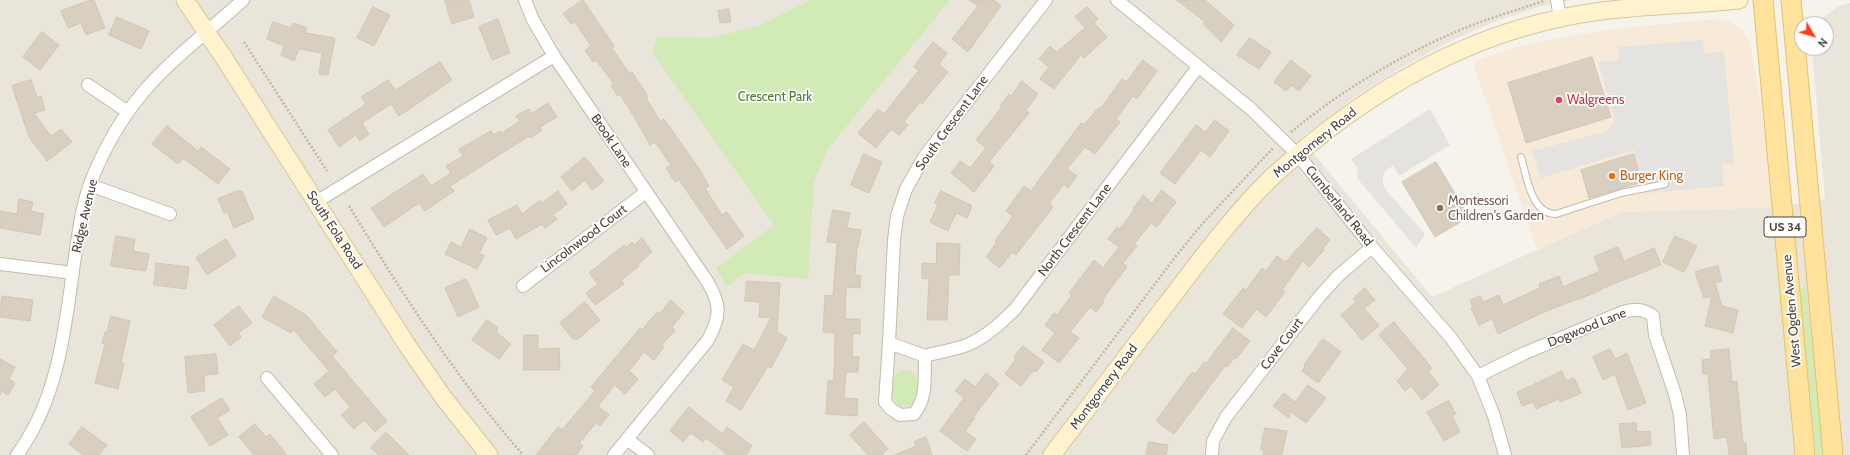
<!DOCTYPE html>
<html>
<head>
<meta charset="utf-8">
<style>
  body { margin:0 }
  #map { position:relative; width:1850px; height:455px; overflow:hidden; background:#f6f3ec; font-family:Cabin,sans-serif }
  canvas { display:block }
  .north { position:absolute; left:1794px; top:16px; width:40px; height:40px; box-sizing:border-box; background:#fff; border:1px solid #b7b4b0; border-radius:50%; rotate:128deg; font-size:11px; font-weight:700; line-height:16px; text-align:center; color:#4b4439 }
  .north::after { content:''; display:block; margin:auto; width:14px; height:18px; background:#fc3f1d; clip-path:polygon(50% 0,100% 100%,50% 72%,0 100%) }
</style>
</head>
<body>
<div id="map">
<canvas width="1850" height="455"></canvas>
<div class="north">N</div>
</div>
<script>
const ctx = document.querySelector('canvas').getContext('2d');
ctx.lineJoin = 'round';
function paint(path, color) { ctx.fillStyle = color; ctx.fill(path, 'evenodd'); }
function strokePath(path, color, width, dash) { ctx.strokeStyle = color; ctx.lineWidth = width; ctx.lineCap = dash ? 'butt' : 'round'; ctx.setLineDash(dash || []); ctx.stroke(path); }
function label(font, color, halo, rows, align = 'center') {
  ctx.font = font + ' Cabin,sans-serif'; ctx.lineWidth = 3.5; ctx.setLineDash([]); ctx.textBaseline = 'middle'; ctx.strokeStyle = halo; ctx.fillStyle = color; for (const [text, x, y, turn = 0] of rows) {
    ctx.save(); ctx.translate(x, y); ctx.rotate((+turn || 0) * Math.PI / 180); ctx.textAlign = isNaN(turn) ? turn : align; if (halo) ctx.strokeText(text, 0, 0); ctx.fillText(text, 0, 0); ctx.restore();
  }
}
const residential = new Path2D(`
  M0,0H1572L1542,6L1499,20L1455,39L1406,65L1355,97L1301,138L1432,297L1621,212L1774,207L1825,199L1812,50V48H1826V24H1820L1825,16L1839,6L1850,3V455H0Z`);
const commercial = new Path2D(`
  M1718,19L1730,22L1742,29L1750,42L1768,148L1774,207L1621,212L1537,250L1473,62L1516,47L1574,35L1622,28Z`);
const green = new Path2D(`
  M810,0H950L827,150L814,182L808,279L744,273L727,287L716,268L774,225L652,52L657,37L710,38L759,26Z
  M1806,287L1824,455H1816L1800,288Z
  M902,370L912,372C916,376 917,379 917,386C917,390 917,397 915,401C910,409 898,408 895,400C891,393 894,383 895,375Z`);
const parking = new Path2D(`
  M1703,40L1704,54L1724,51L1734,164L1722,165L1724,186L1647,193L1634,150L1541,178L1532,151L1607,131L1613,124L1614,116L1598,62L1619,60L1618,47Z
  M1430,109L1450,145L1399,176L1393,166L1386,170L1383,175V185L1386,190L1425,234L1416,248L1357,178L1358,169L1351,159Z`);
const building = new Path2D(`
  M91,0H94L105,28L86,35L81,23L68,28L61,11Z
  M445,0H469L474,17L452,24Z
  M583,0L614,46L612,48L629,73L632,72L648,96L646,98L660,121L664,119L698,167L709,186L705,188L722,215L727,212L744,236L727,249L679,180L675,182L666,168L671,165L655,142L650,145L629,108L620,95L618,96L611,86L614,84L596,60L593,62L585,50L591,46L575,22L571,24L563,14Z
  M969,0H994L1001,6L968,52L952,39L978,6Z
  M1177,0H1205L1234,25L1221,42L1203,24L1205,22Z
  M373,7L390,15L374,46L357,38Z
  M1087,7L1098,19L1094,23L1107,37L1084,58L1081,55L1054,89L1040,79L1049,67L1039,59L1050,46L1057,52L1085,28L1075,17Z
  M729,9L731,22L720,23L718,11Z
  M117,17L149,31L141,49L109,35Z
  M498,19L510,53L492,60L479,27Z
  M273,22L291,28L293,23L307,28L305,33L335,38L328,75L319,74L322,53L299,49L294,61L281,55L284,46L267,39Z
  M42,32L59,45L40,70L23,57Z
  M1250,38L1271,52L1259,69L1237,55Z
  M933,42L947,53L939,64L948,72L922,104L920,102L904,122L908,125L899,135L891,129L876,148L858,133L878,109L884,114L919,70L914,67Z
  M1592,57L1611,117L1526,143L1508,83Z
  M1143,60L1157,71L1137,99L1133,96L1116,119L1120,122L1095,154L1085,147L1067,169L1077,176L1068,188L1064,184L1049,204L1053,207L1016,255L1012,252L1000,268L986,257L997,242L995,241L1013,216L1006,211L1024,186L1031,191L1081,123L1084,125L1099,107L1101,108L1122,79L1126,82Z
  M1291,60L1311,76L1299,91L1291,85L1286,91L1274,82Z
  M440,62L452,80L399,116L391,104L362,123L369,134L360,141L356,135L339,147L328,130L366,104L361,97L388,80L395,90Z
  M31,80L37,98L41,96L45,110L34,113L51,136L61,129L72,142L47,161L29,137L12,86Z
  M1022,81L1038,94L1026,110L1029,113L989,162L994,166L974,192L951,173L960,161L970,168L986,148L976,140L1001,108L1000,106L1009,94L1011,96Z
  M548,103L557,117L540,127L542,130L530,138L529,136L450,186L454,191L425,211L419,203L384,227L371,208L423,174L431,186L451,173L446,166L463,156L459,149L491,131L494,135L500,131L502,133L520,121L516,116L529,109L532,113Z
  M1215,120L1229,131L1210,157L1201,150L1175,184L1160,173L1196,125L1205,132Z
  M167,126L198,151L201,147L230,169L218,184L183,158L178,164L152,144Z
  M864,154L882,162L869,193L851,185Z
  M1634,154L1642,182L1589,198L1581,170Z
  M585,157L604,181L592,190L585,180L572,191L561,177Z
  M1436,162L1469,217L1435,237L1402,182Z
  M1162,190L1176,202L1157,227L1151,223L1134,244L1137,246L1123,263L1127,267L1102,300L1104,302L1096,312L1090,307L1070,332L1079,338L1059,363L1042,350L1055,333L1045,325L1054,313L1057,315L1072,295L1069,293L1094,260L1103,268L1119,247L1108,239L1117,227L1120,229L1134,210L1133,209L1143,195L1152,203Z
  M237,191H242L254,219L234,228L227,211L224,213L218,199Z
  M558,191L567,204L553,215L557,219L545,228L542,224L516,239L510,228L496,235L488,220L517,205L522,214L540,200L542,203Z
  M941,191L971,205V209L967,218L956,213L948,231L930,222L938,205L935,203Z
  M19,199L33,202L31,211L44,214L40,235L0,228V211L17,214Z
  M833,210L850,213L847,228L861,230L858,247H857L855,275L861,276L860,288L846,287L845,319H860V334L853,333L852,357H859L858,372H846L844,398L858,399L857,416L826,414L828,380L834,381L835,333L823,332L825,295L833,296L837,243L827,242Z
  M1317,228L1330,240L1323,248L1324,250L1309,267L1303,261L1282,290L1285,292L1266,317L1256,309L1242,328L1223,314L1243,288L1246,290L1262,268L1266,271L1277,256L1285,262Z
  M470,229L487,238L479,253L484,256L477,269L445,254L451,242L461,247Z
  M116,236L135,239L133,251L149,254L146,271L111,266Z
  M1675,236L1697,246L1684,272L1663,262Z
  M642,238L652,252L638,264L639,266L621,280L624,284L595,305L586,293L598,284L589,273L624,245L626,247L632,242L634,245Z
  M226,239L236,256L207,275L196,258Z
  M937,243L960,244L959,275H949L947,320H927L929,279L922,278V263L936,264Z
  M1618,247L1624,261L1654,248L1661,265L1601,289V290L1578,300V299L1544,312L1498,334L1492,319L1479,325L1471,308L1473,307L1470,300L1480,296L1483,302L1499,295L1503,305L1540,288L1539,284L1559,276L1563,287L1600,271L1594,257Z
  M156,263L189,267L186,289L154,285Z
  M1718,266L1722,281L1715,283L1722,306L1738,310L1733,333L1705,326L1712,296L1704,298L1695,272Z
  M466,279L479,307L458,317L445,288Z
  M747,281L780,283L777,332L787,338L771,368L768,366L741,410L726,401L734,387L722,380L743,344L754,350L771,318L759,317L760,302L745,301Z
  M1365,288L1375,300L1364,308L1379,326L1362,340L1341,315L1356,302L1353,299Z
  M2,296L33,300L30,321L0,317Z
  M274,296L306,315L337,352L332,356L387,421L375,432L364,420L354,429L341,415L350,407L335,389L325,397L314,384L329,371L293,329L291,333L262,317Z
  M671,300L684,312L672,327L675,330L662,345L664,347L654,360L644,352L629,371L638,379L625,394L615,385L598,406L609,415L600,426L596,423L579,443L583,446L576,455H536L558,427L562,430L595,391L591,387L640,328L642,330L657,312L659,314Z
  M585,302L600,320L578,339H573L560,323Z
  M239,306L252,323L238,333L241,337L230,346L214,325Z
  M111,316L130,321L121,363L124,364L118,389L95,383L105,344L102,343L105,332H107Z
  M487,320L498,328L496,332L511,344L499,359L472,340Z
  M1394,322L1432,368L1428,371L1439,385L1422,400L1411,386L1405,391L1397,381L1408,369L1379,335Z
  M1233,328L1250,341L1236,359L1234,358L1227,367L1225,366L1174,434L1156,421L1192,372L1195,374L1204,362L1206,363Z
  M524,335H538V349L559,348L560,370H524Z
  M1323,339L1341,352L1318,383L1302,371L1305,366L1304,365Z
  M1023,346L1044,362L1036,372L1034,370L1021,386L1005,374L1016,359L1014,357Z
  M1610,349L1615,359L1627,353L1646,403L1628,410L1615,374L1603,380L1593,357Z
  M1729,349L1732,382L1737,381L1743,443H1746L1747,455H1729L1727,437L1714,439L1708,374H1703L1702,360L1711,359V351Z
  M216,354L218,374L204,375L205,391L188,393L185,357Z
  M0,359L15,367L9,379L15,383L8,395L2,391L0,395Z
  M1562,371L1566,381L1574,378L1581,393L1560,402L1559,399L1536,409L1533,402L1522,406L1517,393Z
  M986,373L999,384L973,417L975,418L965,431L976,439L967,451L940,431L964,398L955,391L965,379L975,387Z
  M1308,385L1326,398L1306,423L1290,411L1289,418L1273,406L1284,393L1295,402Z
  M222,398L230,410L217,418L228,435L210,446L191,417Z
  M1449,401L1456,414L1452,415L1460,432L1444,441L1427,412Z
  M689,407L722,434L727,427L752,446L746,455H728L706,438L703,442L691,433L683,442L670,431Z
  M864,422L888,449L881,455H868L850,435Z
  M1636,423L1637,432L1650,431L1651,445L1622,448L1619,424Z
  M255,424L266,437L270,434L287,455H254L239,437Z
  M82,427L107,445L99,455H83L69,444Z
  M1265,428L1287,431L1282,455H1263L1264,450H1261Z
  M386,432L409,455H379L371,448Z
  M926,437L932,455H894L916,446L914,442Z
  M1149,442L1168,445L1166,455H1146Z`);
const path = new Path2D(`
  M244,42L327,171
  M1291,132C1337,94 1389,62 1444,37C1476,22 1510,12 1544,1
  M349,206C402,293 456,378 523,455
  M1026,455L1176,256L1203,223L1274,147`);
const lane = new Path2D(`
  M1521,157C1527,177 1531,214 1556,214L1621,193L1665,184`);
const street = new Path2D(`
  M525,0L533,20L554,56L707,281C721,304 721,316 708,340L614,455
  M1117,0L1251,109L1298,155L1372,247L1451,338L1478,376L1494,416L1505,455
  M1557,0L1560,18
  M88,85L128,112
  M90,185L170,214
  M316,202L554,56
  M0,264L73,273
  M523,286L646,192
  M889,343L885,402L891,409L900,415L914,414C928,397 924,377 925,356
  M925,356L889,343L894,240L897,216L906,189L924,157L1046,0
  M925,356C939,352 954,350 967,345C986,337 1001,323 1015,309L1198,67
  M1478,376L1525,353L1623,312C1635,309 1643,308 1653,316L1655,335L1675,394L1680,415L1683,455
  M267,378L332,455
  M627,439L648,455
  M17,455C58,399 65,330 74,263C78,237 81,209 90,184C103,150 122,117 145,90C174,57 210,30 243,0
  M1212,455L1213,441L1226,417L1319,297L1338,276L1372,247`);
const secondary = new Path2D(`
  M185,0L224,58L407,345L443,397L489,455
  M1052,455C1090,405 1128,355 1165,306C1198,263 1230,219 1268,181C1277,172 1287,164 1297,155C1373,90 1462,39 1561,18C1620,5 1680,6 1739,0`);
const primary = new Path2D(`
  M1763,0L1805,455
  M1791,0L1833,455`);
const markers = [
  [1559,100,4,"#e0444e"],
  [1612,176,4,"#e8710a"],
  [1440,208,4,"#8d6e63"]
];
const shields = [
  [1785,227,42]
];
const shieldNames = [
  ["US 34",1785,227]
];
const parkNames = [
  ["Crescent Park",775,97]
];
const healthNames = [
  ["Walgreens",1567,100]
];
const streetNames = [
  ["South Crescent Lane",952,123,-54],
  ["Brook Lane",611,141,56],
  ["Montgomery Road",1315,143,-39],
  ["Cumberland Road",1339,206,51],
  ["Ridge Avenue",85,216,-77],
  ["South Eola Road",334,230,57],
  ["North Crescent Lane",1075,230,-53],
  ["Lincolnwood Court",584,239,-37],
  ["West Ogden Avenue",1792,311,-95],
  ["Dogwood Lane",1587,328,-22],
  ["Cove Court",1282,344,-53],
  ["Montgomery Road",1104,387,-53]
];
const foodNames = [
  ["Burger King",1620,176]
];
const educationNames = [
  ["Montessori",1448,201],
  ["Children's Garden",1448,216]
];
paint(residential, '#eae5da');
paint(commercial, '#f7ead8');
paint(green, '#d2eab5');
paint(parking, '#e5e3e0');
paint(building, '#d8cfc1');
strokePath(building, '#d3c7b4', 1);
strokePath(lane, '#c2bbae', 8);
strokePath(street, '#c2bbae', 14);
strokePath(secondary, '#d6c79b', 19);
strokePath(primary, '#e6c16a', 21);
strokePath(path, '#c4b79f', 2.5, [2, 2]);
strokePath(lane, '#fff', 6);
strokePath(street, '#fff', 12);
strokePath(secondary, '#fff3cd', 17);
strokePath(primary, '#ffe39c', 19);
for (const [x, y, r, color] of markers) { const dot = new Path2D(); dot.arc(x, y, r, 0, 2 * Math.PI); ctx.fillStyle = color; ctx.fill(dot); strokePath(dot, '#fff', 1.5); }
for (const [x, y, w] of shields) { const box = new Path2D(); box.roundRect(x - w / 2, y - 10, w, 20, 3); ctx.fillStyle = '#fff'; ctx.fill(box); strokePath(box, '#4b4439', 1); }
label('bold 12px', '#4b4439', null, shieldNames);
label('13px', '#4a7f2a', '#fff', parkNames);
label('13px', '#be3a42', '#fff', healthNames, 'left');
label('13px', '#4b4439', '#fff', streetNames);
label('13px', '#c56008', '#fff', foodNames, 'left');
label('13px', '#785e54', '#fff', educationNames, 'left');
</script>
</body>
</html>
